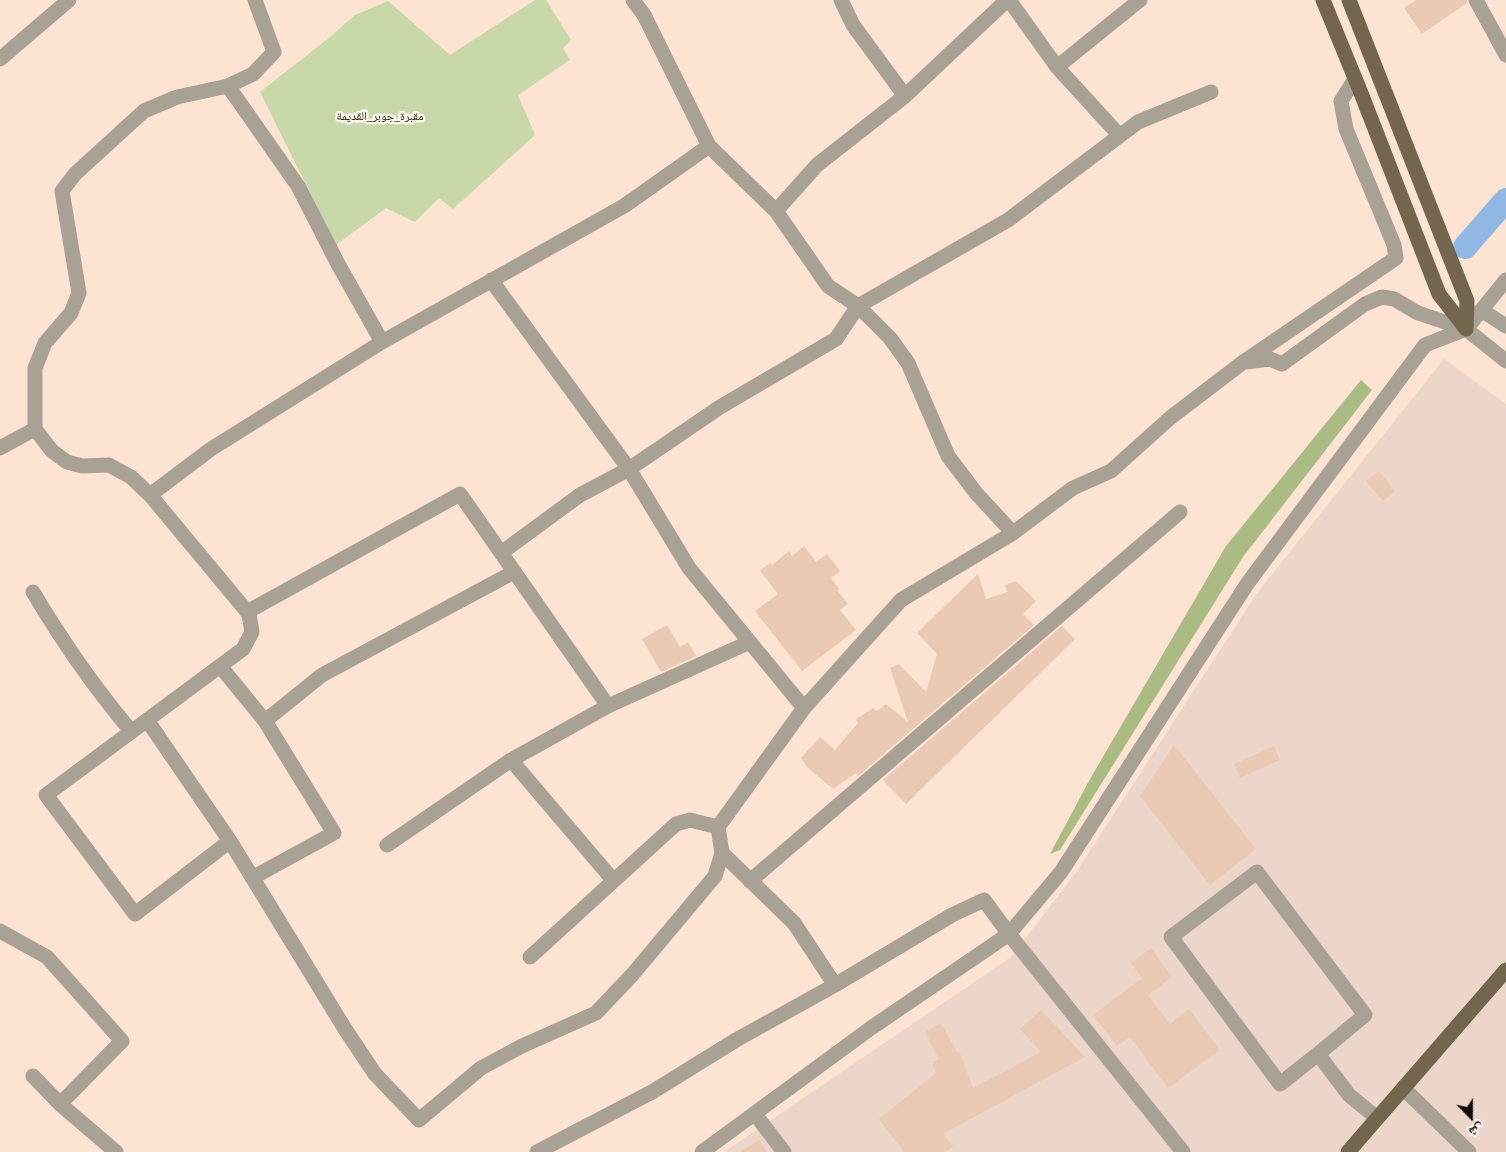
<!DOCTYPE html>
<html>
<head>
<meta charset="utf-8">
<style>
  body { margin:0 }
  #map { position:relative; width:1506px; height:1152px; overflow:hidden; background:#fde3d2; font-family:Ubuntu,"Noto Naskh Arabic",sans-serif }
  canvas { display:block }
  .north { position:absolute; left:1446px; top:1092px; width:50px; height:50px; -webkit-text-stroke:4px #fbf4f0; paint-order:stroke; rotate:158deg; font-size:14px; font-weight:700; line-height:20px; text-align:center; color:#150b05 }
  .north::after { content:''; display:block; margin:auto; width:18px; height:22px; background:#150b05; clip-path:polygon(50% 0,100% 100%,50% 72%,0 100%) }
</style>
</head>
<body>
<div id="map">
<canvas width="1506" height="1152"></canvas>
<div class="north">ش</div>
</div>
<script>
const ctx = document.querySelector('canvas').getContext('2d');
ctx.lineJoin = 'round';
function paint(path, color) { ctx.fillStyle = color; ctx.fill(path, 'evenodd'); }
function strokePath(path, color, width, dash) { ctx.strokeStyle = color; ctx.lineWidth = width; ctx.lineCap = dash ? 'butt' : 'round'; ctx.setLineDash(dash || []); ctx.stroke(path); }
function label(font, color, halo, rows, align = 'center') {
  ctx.font = font + ' Ubuntu,"Noto Naskh Arabic",sans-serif'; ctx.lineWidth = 5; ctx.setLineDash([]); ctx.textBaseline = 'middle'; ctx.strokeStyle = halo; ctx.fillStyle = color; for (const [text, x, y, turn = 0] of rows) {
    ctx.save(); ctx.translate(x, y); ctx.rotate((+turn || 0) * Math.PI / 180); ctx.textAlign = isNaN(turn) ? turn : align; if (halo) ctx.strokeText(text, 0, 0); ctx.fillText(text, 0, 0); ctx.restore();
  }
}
const industrial = new Path2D(`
  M1444,359L1506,404V1152H724L1011,957L1077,871L1257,593Z`);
const green = new Path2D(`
  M535,0H546L571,40L563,48L570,60L518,95L535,135L453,209L439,198L415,222L386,208L336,245L260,92L330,37L355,15L388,1L450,55Z`);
const forest = new Path2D(`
  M1361,380L1372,390L1243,557L1060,850L1050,854L1090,779L1226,546Z`);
const river = new Path2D(`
  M1465,247L1506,200`);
const building = new Path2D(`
  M1416,0H1467V3L1422,34L1404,8Z
  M1379,471L1395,491L1383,501L1366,481Z
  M804,546L816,562L827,554L840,571L831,578L839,589L837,590L848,604L840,610L856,630L802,671L755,611L778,594L760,571L770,563L772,565L789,551L792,556Z
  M978,574L986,599L1007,592L1005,585L1016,581L1036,601L1023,614L1034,625L858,776L856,773L833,789L808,768L801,758L820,737L835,750L858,723L856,719L873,708L877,711L886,704L908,722L890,668L899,664L926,692L937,654L917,633Z
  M667,625L680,647L688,642L696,656L661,672L642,639Z
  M1062,626L1075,639L906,804L883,780Z
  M1174,745L1256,849L1210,885L1140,796Z
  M1274,746L1280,760L1240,778L1234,764Z
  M1151,948L1172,977L1148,995L1170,1024L1189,1009L1220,1050L1168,1088L1130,1037L1117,1046L1093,1015L1142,978L1131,963Z
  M1041,1010L1085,1057L943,1134L953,1146L946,1152H904L879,1119L936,1073L932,1062L939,1059L925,1032L941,1023L957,1052L959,1051L973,1088L1041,1052L1020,1029Z
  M759,1140L767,1152H741Z`);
const minor = new Path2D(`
  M841,0L853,25L905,96
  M1009,0L1057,67L1119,135
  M1476,0L1506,55
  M0,59L69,0
  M1057,67L1140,0
  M228,86L298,186L338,264L382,342
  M709,146L776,211L828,286L858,306L890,338L908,363L948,456L976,493L1013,533
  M776,211L817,165L905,96L1007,0
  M491,280L629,469L689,568L804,708
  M1481,310L1506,326
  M1246,362L1270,359L1282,364L1365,304L1382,297L1394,299L1418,313L1466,329L1506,280
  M0,448L35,429
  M150,495L211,449L382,342L624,206L709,146L644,15L633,0
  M501,553L580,495L629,469L720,407L836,339L858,306L1008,220L1138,122L1211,92
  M33,592C62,641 94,687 131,731
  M247,612L460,494L608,706
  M220,666L265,721L322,675L514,572
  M147,720L230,841L345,1029L375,1074L419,1120L481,1068L522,1046L596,1013L632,975L715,876L722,853L718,827L804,708L901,600L1013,533L1073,488L1111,471L1170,418L1242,363L1396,258L1394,245L1346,129L1341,101L1355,79
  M511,760L613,880
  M230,841L135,914L46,795L243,649L252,632L249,614L150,495L131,477L109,465L82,466L67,462L52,451L35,429V368L45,343L71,313L79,293L62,191L75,174L144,111L177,97L228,86L253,74L274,52L255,0
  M387,845L511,760L608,706L750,642
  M722,853L794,923L835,985
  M252,878L334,833L265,721
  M750,881L1180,512
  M0,931L47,957L122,1041L60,1104
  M530,957L676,824L690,820L718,827
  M1318,1054L1365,1015L1257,872L1171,937L1280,1084L1318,1054L1349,1095L1377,1118
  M33,1076L60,1104L116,1152
  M1403,1088L1469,1152
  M755,1114L784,1152
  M537,1152L652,1092L736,1040L835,985L952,915L984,900L1009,934L1183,1152
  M702,1152L871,1028L1009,934L1061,872L1247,584L1425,345L1466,329L1506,361`);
const major = new Path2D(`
  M1323,0L1361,93L1439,294L1466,329
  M1349,0L1467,301L1466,329
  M1348,1152L1506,970`);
const parkNames = [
  ["مقبرة_جوبر_القديمة",380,116]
];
paint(industrial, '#ecd6ca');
paint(green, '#c8d8a8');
paint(forest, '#aabc84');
strokePath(river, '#91b8e5', 24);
paint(building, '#eacab5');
strokePath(minor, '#a8a194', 15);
strokePath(major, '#73654e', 15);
label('12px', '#242f04', '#fbf4f0', parkNames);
</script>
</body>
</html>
